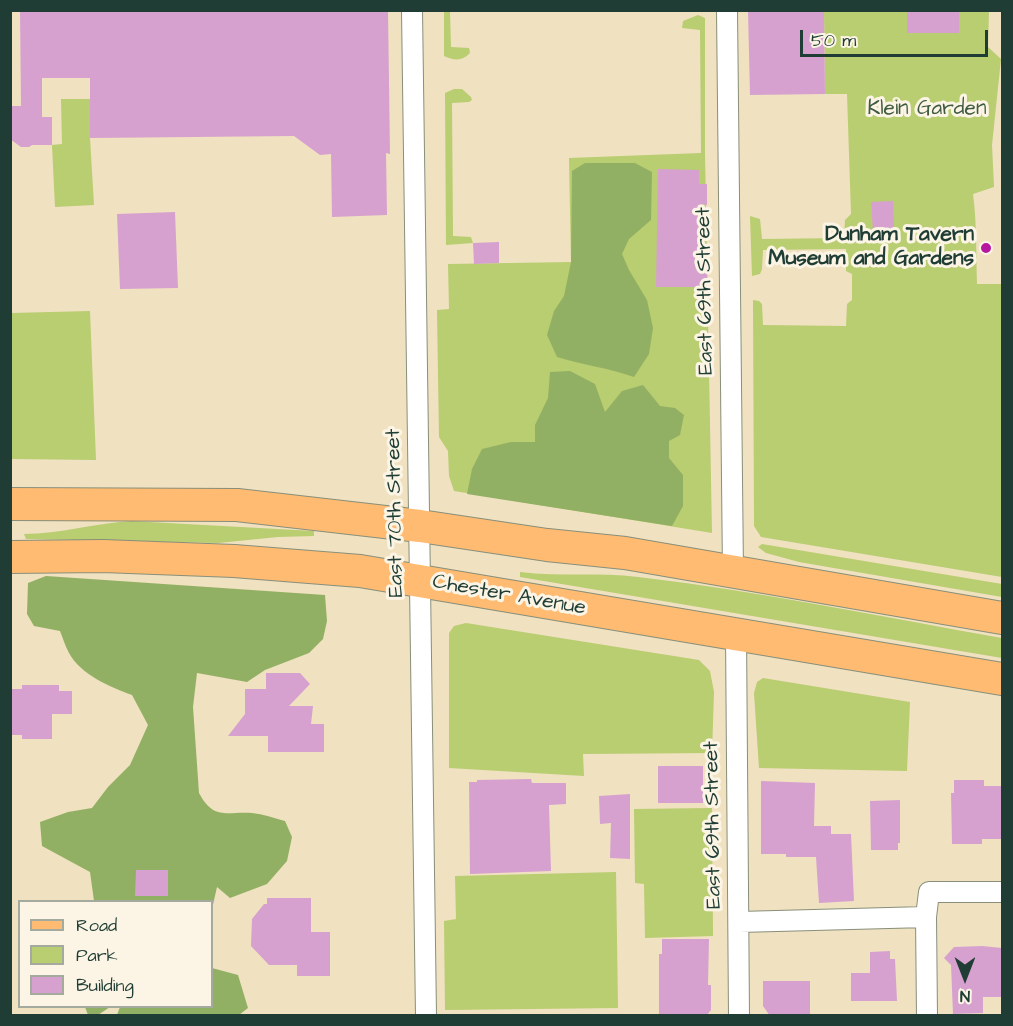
<!DOCTYPE html>
<html>
<head>
<meta charset="utf-8">
<style>
  body { margin:0 }
  #map { position:relative; width:1013px; height:1026px; overflow:hidden; background:#f0e1c1; font-family:"Architects Daughter",sans-serif }
  canvas { display:block }
  .frame { position:absolute; inset:0; border:12px solid #1f3d34; pointer-events:none }
  .legend { position:absolute; left:18px; top:900px; width:195px; height:108px; box-sizing:border-box; background:#fcf5e5; border:2px solid #a4ab9e; margin:0; padding:8px 10px; list-style:none; font-size:18px; color:#1f3d34 }
  .legend li { display:flex; align-items:center; gap:12px; height:30px }
  .legend b { width:30px; border:2px solid #a4ab9e }
  .north { position:absolute; left:935px; top:948px; width:60px; height:60px; -webkit-text-stroke:4px #fcf5e5; paint-order:stroke; rotate:180deg; font-size:16px; font-weight:700; line-height:24px; text-align:center; color:#1f3d34 }
  .north::after { content:''; display:block; margin:auto; width:21px; height:27px; background:#1f3d34; clip-path:polygon(50% 0,100% 100%,50% 72%,0 100%) }
  .scale { position:absolute; left:800px; top:30px; width:188px; height:27px; box-sizing:border-box; border:3px solid #1f3d34; border-top:0; padding-left:8px; font-size:18px; line-height:21px; white-space:nowrap; color:#1f3d34; -webkit-text-stroke:4px #fcf5e5; paint-order:stroke }
</style>
</head>
<body>
<div id="map">
<canvas width="1013" height="1026"></canvas>
<div class="frame"></div>
<ul class="legend">
<li><b style="height:8px;background:#febb71"></b>Road</li>
<li><b style="height:16px;background:#b9cd71"></b>Park</li>
<li><b style="height:16px;background:#d6a1ce"></b>Building</li>
</ul>
<div class="north">N</div>
<div class="scale">50 m</div>
</div>
<script>
const ctx = document.querySelector('canvas').getContext('2d');
ctx.lineJoin = 'round';
function paint(path, color) { ctx.fillStyle = color; ctx.fill(path, 'evenodd'); }
function strokePath(path, color, width, dash) { ctx.strokeStyle = color; ctx.lineWidth = width; ctx.lineCap = dash ? 'butt' : 'round'; ctx.setLineDash(dash || []); ctx.stroke(path); }
function label(font, color, halo, rows, align = 'center') {
  ctx.font = font + ' "Architects Daughter",sans-serif'; ctx.lineWidth = 6; ctx.setLineDash([]); ctx.textBaseline = 'middle'; ctx.strokeStyle = halo; ctx.fillStyle = color; for (const [text, x, y, turn = 0] of rows) {
    ctx.save(); ctx.translate(x, y); ctx.rotate((+turn || 0) * Math.PI / 180); ctx.textAlign = isNaN(turn) ? turn : align; if (halo) ctx.strokeText(text, 0, 0); ctx.fillText(text, 0, 0); ctx.restore();
  }
}
const green = new Path2D(`
  M444,11H450L451,47L469,48L470,53C462,61 455,61 444,56Z
  M824,11H989L988,47L1001,59L992,145L994,187L973,194C977,224 976,255 977,284H1002V577L761,537L754,526L753,300L759,301L762,304L763,325L846,326L847,304L852,300V274L846,271V249L763,250L762,269L760,274L752,276L750,216L760,219L762,239L844,238L845,220L851,214L847,94H825Z
  M698,15L705,18V153L712,533L454,491L449,476L448,451L439,437L437,310L449,309L448,264L571,262L569,158L701,153L700,30L682,28L683,21Z
  M454,89H462L471,97L472,100L469,102L452,103L453,236L471,237L473,243L446,245L445,93Z
  M61,99H90V138L94,205L55,207L52,145L62,144Z
  M90,311L96,460L11,459V313Z
  M131,521L314,531V536L278,537L218,543L26,539L24,534C60,534 95,523 131,521Z
  M762,544L1002,584V597L799,562L766,553L758,547Z
  M520,572C560,577 599,572 638,577C760,591 882,617 1002,638V658L520,577Z
  M466,623L699,660L710,671L714,692L712,753L583,754L584,776L449,768V633L454,626Z
  M763,678L910,702L907,771L759,768L754,693L757,682Z
  M712,808L713,936L645,938L644,884L635,883L634,809Z
  M616,872L618,1008L445,1010L444,921L456,919L455,876Z`);
const forest = new Path2D(`
  M585,163H635L652,172L651,220L629,239L622,254L629,270L647,300L653,328L649,354L634,377C609,368 583,365 557,357L547,335L554,311L564,296L571,262L572,171Z
  M570,371L595,384L605,412L622,391L643,385L660,406L675,408L684,415L680,435L669,441V458L683,475V506L672,526L467,494L472,469L482,449L511,442H535V425L548,398L550,372Z
  M46,576L325,595L327,621L323,639L309,653L265,670L247,682L197,673L193,707L199,793C214,821 227,811 252,813C263,814 274,818 285,821L292,837L287,861L267,884L230,898L217,887L212,909V902L94,901L90,872L42,846L40,822L68,812L92,808L108,787L130,765L148,725L132,695C110,687 80,674 69,653C65,646 63,638 60,631L34,626L27,614L28,583Z
  M212,968L238,975L248,1008L239,1015H117L120,1007L212,1006Z
  M85,1007V1006L110,1007L98,1015H88Z`);
const building = new Path2D(`
  M20,10H388L390,154L386,153L387,215L332,217L331,154L320,155L294,136L90,138V78H42V117H52V145H32L29,147H21L10,139V106H21Z
  M748,10H824L825,94L750,95Z
  M907,10H959V33H907Z
  M658,169L699,170V184H707V205L701,204L702,247H708L707,287H656Z
  M893,201L894,230L873,231L871,202Z
  M175,212L178,288L120,289L117,214Z
  M499,242V263L474,264L473,243Z
  M266,673H300L310,684L289,706H313L311,724H324V752H268V736H228L245,714V689H266Z
  M22,685H59V691H72V714H52V739H22V735H10V689H22Z
  M658,766H703V803H658Z
  M531,779L532,783H566V804L549,805L551,871L470,874L469,782H477V780Z
  M954,780H984V786H1002V839H982V844H952L951,793H954Z
  M761,781L815,783L814,826H831V834H851L854,901L819,903L816,857H786V854H761Z
  M630,794V859L610,858L611,823L600,824L599,796Z
  M900,800V843H898V850H871L870,801Z
  M136,870H168V896H135Z
  M267,898H311V932H330V976H297V965H269L251,946L252,919L264,904H267Z
  M662,939H709L708,985H711V1010L706,1016H659V954H662Z
  M982,946L1002,948V997H983V1013L953,1014L951,965L944,958L954,947Z
  M890,951V959H895L897,1001H851V973H870V952Z
  M763,981H810V1016H770L763,1006Z`);
const minor = new Path2D(`
  M412,10L426,1016
  M727,10L733,572
  M736,634L739,1016
  M926,917L927,1016
  M739,922L926,917L929,892H1002`);
const primary = new Path2D(`
  M10,504L237,505L420,526L547,545L625,553L1002,618
  M10,557L103,556L234,561L360,571L1002,679`);
const markers = [
  [986,248,6,"#b5179e"]
];
const parkNames = [
  ["Klein Garden",927,110]
];
const poiNames = [
  ["Dunham Tavern",974,236],
  ["Museum and Gardens",974,260]
];
const streetNames = [
  ["East 69th Street",706,291,-91],
  ["East 70th Street",396,513,-91],
  ["Chester Avenue",509,596,10],
  ["East 69th Street",714,825,-91]
];
paint(green, '#b9cd71');
paint(forest, '#92b063');
paint(building, '#d6a1ce');
strokePath(minor, '#888f7a', 22);
strokePath(primary, '#888f7a', 34);
strokePath(minor, '#fff', 20);
strokePath(primary, '#febb71', 32);
for (const [x, y, r, color] of markers) { const dot = new Path2D(); dot.arc(x, y, r, 0, 2 * Math.PI); ctx.fillStyle = color; ctx.fill(dot); strokePath(dot, '#fcf5e5', 2); }
label('21px', '#3e5a40', '#fcf5e5', parkNames);
label('bold 21px', '#1f3d34', '#fcf5e5', poiNames, 'right');
label('21px', '#1f3d34', '#fcf5e5', streetNames);
</script>
</body>
</html>
